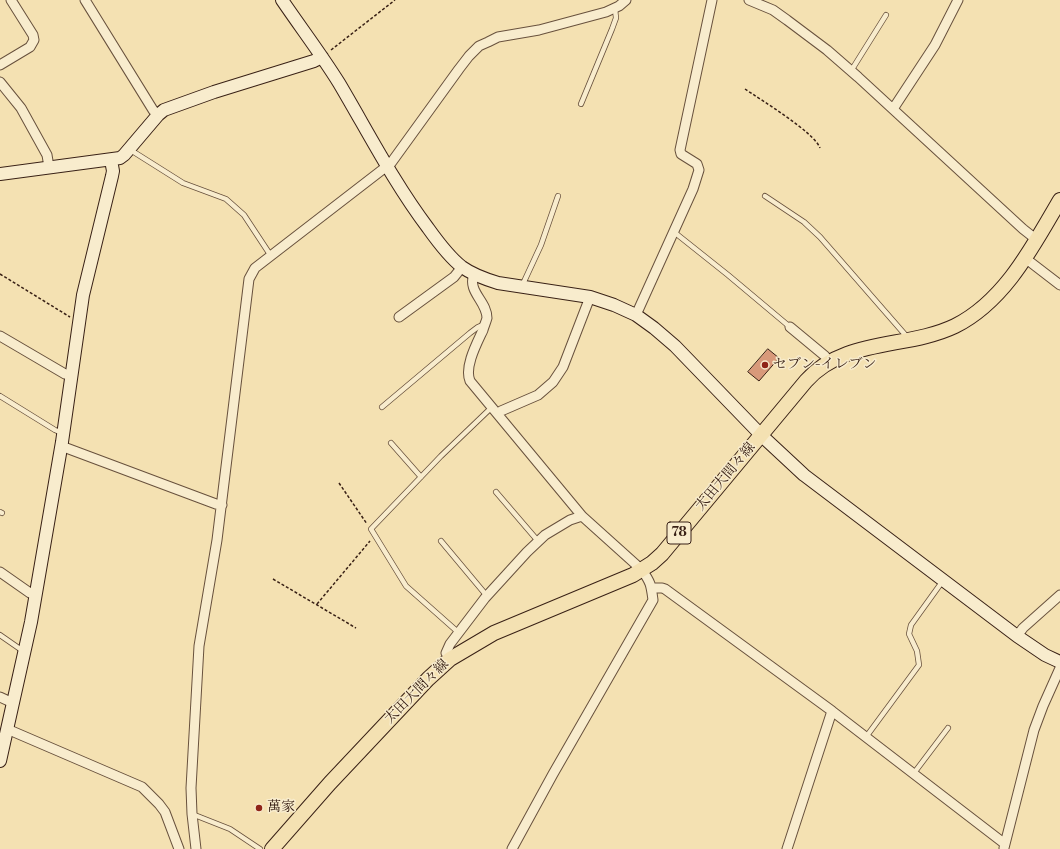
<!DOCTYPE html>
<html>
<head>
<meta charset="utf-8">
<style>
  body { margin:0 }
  canvas { display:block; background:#f4e1b2 }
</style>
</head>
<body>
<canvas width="1060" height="849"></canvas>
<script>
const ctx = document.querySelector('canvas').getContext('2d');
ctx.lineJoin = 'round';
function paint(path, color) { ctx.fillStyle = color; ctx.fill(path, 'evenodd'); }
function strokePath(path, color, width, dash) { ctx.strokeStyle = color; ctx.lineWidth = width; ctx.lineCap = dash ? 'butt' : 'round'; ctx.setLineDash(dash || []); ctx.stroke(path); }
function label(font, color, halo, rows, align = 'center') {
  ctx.font = font + ' "Libre Bodoni","Noto Serif JP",serif'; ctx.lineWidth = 3; ctx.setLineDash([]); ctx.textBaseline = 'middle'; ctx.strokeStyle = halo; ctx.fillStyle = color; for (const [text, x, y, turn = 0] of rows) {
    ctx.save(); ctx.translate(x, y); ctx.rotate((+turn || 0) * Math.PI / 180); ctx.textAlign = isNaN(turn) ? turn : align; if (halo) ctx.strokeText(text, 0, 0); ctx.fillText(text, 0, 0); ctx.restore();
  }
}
const building = new Path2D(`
  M768,349L779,358L759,381L748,372Z`);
const path = new Path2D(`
  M331,50L395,0
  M745,89C761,100 814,132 820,148
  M0,274L70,317
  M339,483L367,524
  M273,579L356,628
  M317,604L370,541`);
const lane = new Path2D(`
  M851,71L886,15
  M581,104L612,29L616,18L615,9
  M129,149L183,183L226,199L244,215L271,256
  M765,196L804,222L820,237L908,338
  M674,232L728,275L790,327
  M522,286L541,245L558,196
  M0,396L55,430L62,433
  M382,407L470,333L478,327L485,324
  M391,443L421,477
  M496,492L538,541
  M0,512L2,513
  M441,541L487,596
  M459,633L406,586L371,529L441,456L491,408
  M0,635L23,651
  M866,737L919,665L917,651L909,634L911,625L942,582
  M914,773L948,728
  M192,814L230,829L260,849`);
const street = new Path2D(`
  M85,0L153,110L158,115
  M749,0L773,10L787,20L827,50L858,77L1023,229L1037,240
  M0,65L30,47L34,40L33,35L11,0
  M0,82L21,108L47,155L49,167
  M893,109L935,45L958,0
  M1025,258L1060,285
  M474,274C467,292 487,301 487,318C486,322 484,326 483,330C477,343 464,367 470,381L582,516L642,570C651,583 651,585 653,600L553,774L512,849
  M636,315L693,189L699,170L697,164L681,154L680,150L712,0
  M399,317L454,277L462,267
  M790,327L825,356L829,362
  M0,336L65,374L71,376
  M498,414L501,411L538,395L553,382L563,367L590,297
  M61,446L216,504L222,505
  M0,572L30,593L36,595
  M652,588H662L665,589L832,711L1005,844
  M1017,636L1023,628L1060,595
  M450,659L446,653L450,644L485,598L527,552L545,535L570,520L582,516
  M0,697L13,703
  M7,729L142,787L159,804L165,812L179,849
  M1004,848L1034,730L1043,706L1060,668
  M196,849L192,814L191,788L199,646L217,540L249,279L255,268L391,163L459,69L469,56L479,46L488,42L498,37L539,30L606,12L619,6L626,0
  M787,849L832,711`);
const secondary = new Path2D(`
  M282,0C301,28 321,54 339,83C368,132 394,183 428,228C438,242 449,257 462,267C473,275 485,279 498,283L590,297L614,305L636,315L654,328L675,346L761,435L804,475L1017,636L1045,655L1060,662
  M0,174L120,158L124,155L158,115L164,110L214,92L314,61L322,57
  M0,761L31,622L62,442L83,295L112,176L113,171L111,160`);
const primary = new Path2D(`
  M272,849L330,783L428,679L450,659L494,633L633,575L652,563L662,554L806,381C844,338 907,349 955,326C1005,301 1033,246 1060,200`);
const markers = [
  [765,365,4,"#8f2418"],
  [259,808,4,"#8f2418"]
];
const shields = [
  [679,533,24]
];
const shieldNames = [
  ["78",679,533]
];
const poiNames = [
  ["セブン-イレブン",773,365],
  ["萬家",267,808]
];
const streetNames = [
  ["太田大間々線",726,477,-50],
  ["太田大間々線",417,692,-45]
];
paint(building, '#d8997a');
strokePath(building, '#392116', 1);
strokePath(lane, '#68513d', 6);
strokePath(street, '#68513d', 11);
strokePath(secondary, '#392116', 14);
strokePath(primary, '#392116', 16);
strokePath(path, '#392116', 1.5, [3, 2]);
strokePath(lane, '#f8eccd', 4.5);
strokePath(street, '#f8eccd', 9);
strokePath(secondary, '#f8eccd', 12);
strokePath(primary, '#f4e1b2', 14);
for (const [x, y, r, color] of markers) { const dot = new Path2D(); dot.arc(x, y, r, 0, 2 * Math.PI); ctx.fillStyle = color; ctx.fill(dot); strokePath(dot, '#f8eccd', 1.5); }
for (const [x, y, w] of shields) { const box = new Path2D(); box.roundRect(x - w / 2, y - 11, w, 22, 3); ctx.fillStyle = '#f8eccd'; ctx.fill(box); strokePath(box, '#392116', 1); }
label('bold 13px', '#392116', null, shieldNames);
label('14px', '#392116', '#f8eccd', poiNames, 'left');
label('14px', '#392116', '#f8eccd', streetNames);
</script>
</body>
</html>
